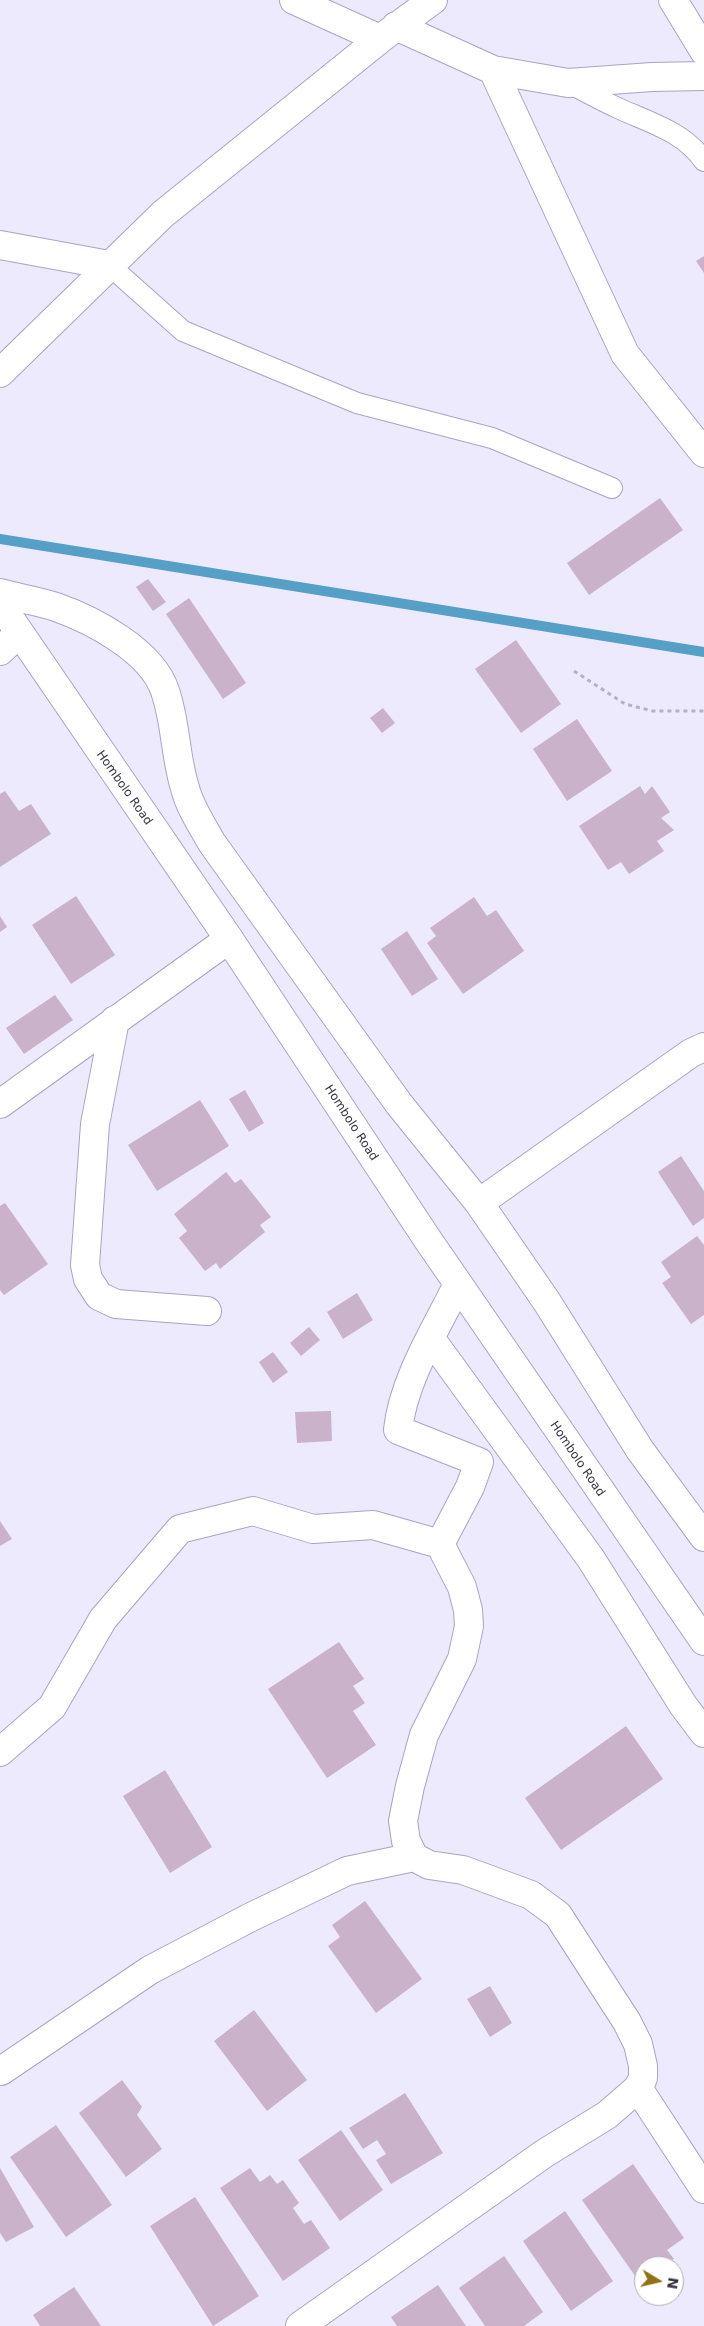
<!DOCTYPE html>
<html>
<head>
<meta charset="utf-8">
<style>
  body { margin:0 }
  #map { position:relative; width:704px; height:2326px; overflow:hidden; background:#eeeafd; font-family:"DejaVu Sans",sans-serif }
  canvas { display:block }
  .north { position:absolute; left:634px; top:2256px; width:50px; height:50px; box-sizing:border-box; background:#fff; border:1px solid #afadb2; border-radius:50%; rotate:99deg; font-size:14px; font-weight:700; line-height:20px; text-align:center; color:#36333f }
  .north::after { content:''; display:block; margin:auto; width:18px; height:22px; background:#927017; clip-path:polygon(50% 0,100% 100%,50% 72%,0 100%) }
</style>
</head>
<body>
<div id="map">
<canvas width="704" height="2326"></canvas>
<div class="north">N</div>
</div>
<script>
const ctx = document.querySelector('canvas').getContext('2d');
ctx.lineJoin = 'round';
function strokePath(path, color, width, dash) { ctx.strokeStyle = color; ctx.lineWidth = width; ctx.lineCap = dash ? 'butt' : 'round'; ctx.setLineDash(dash || []); ctx.stroke(path); }
function paint(path, color) { ctx.fillStyle = color; ctx.fill(path, 'evenodd'); }
function label(font, color, halo, rows, align = 'center') {
  ctx.font = font + ' "DejaVu Sans",sans-serif'; ctx.lineWidth = 4.5; ctx.setLineDash([]); ctx.textBaseline = 'middle'; ctx.strokeStyle = halo; ctx.fillStyle = color; for (const [text, x, y, turn = 0] of rows) {
    ctx.save(); ctx.translate(x, y); ctx.rotate((+turn || 0) * Math.PI / 180); ctx.textAlign = isNaN(turn) ? turn : align; if (halo) ctx.strokeText(text, 0, 0); ctx.fillText(text, 0, 0); ctx.restore();
  }
}
const stream = new Path2D(`
  M0,539L704,652`);
const building = new Path2D(`
  M704,256V273L696,261Z
  M660,498L683,530L589,595L567,563Z
  M148,579L166,602L153,611L136,587Z
  M189,598L246,683L223,699L166,614Z
  M516,640L561,704L521,733L475,669Z
  M383,708L395,723L382,733L370,718Z
  M577,719L612,771L567,801L533,749Z
  M640,786L645,794L652,786L670,812L661,818L674,830L657,841L664,851L629,874L621,862L608,870L579,826Z
  M5,791L19,811L31,804L51,834L0,867V794Z
  M76,896L115,955L71,984L32,925Z
  M474,897L487,916L496,910L524,951L463,994L427,943L436,936L430,928Z
  M0,916L7,927L0,932Z
  M407,931L438,979L412,996L381,949Z
  M55,995L73,1020L24,1054L6,1028Z
  M245,1090L264,1123L249,1132L229,1099Z
  M200,1100L229,1146L157,1191L128,1145Z
  M681,1156L704,1191V1218L693,1226L658,1172Z
  M226,1172L235,1183L241,1179L271,1217L260,1225L265,1232L220,1269L216,1263L205,1271L179,1238L187,1231L174,1214Z
  M5,1203L48,1264L4,1295L0,1290V1206Z
  M697,1236L704,1245V1315L691,1324L662,1283L671,1277L661,1262Z
  M357,1293L373,1320L343,1339L327,1312Z
  M309,1327L320,1340L301,1356L290,1343Z
  M273,1352L288,1372L273,1383L259,1362Z
  M331,1411L332,1441L297,1443L295,1412Z
  M0,1521L12,1539L0,1546Z
  M339,1642L364,1679L353,1686L365,1703L353,1711L376,1745L327,1778L268,1689Z
  M626,1726L663,1779L561,1850L525,1798Z
  M165,1770L212,1847L170,1873L123,1796Z
  M365,1901L422,1979L376,2013L328,1946L340,1937L332,1925Z
  M490,1986L512,2023L490,2037L467,1999Z
  M254,2010L307,2080L267,2111L214,2041Z
  M122,2080L142,2107L137,2115L162,2149L126,2177L79,2113Z
  M405,2093L443,2153L391,2184L376,2160L386,2154L377,2140L363,2149L349,2128Z
  M56,2125L112,2205L66,2237L10,2157Z
  M341,2130L383,2190L340,2221L298,2160Z
  M633,2164L684,2238L667,2250L674,2259L664,2266H644V2281L640,2283L582,2200Z
  M0,2168L34,2227L6,2242L0,2233Z
  M250,2168L260,2182L270,2175L277,2184L283,2180L299,2203L293,2208L304,2224L311,2220L330,2248L283,2281L220,2188Z
  M195,2197L259,2296L213,2326L150,2226Z
  M565,2211L613,2281L571,2311L523,2241Z
  M504,2256L543,2312L524,2326H485L459,2288Z
  M438,2285L466,2326H397L391,2317Z
  M74,2287L101,2326H40L33,2315Z`);
const path = new Path2D(`
  M574,671L625,704L653,711H704`);
const lane = new Path2D(`
  M568,83C585,91 602,101 620,109C651,123 684,132 704,161
  M109,265L183,331L357,403L492,438L612,488`);
const street = new Path2D(`
  M294,0L380,39
  M673,0L704,51
  M396,26L493,70L568,83L652,77L704,76
  M493,70L625,354L704,453
  M0,245L109,265
  M0,373L163,214L380,39L433,0
  M0,593C18,598 38,601 56,607C93,620 152,651 165,691C176,722 175,757 185,788C190,808 202,825 212,843L399,1104L479,1203L547,1302L640,1450L704,1537
  M0,651L19,633
  M115,1020L95,1124L85,1265L88,1279L99,1296L116,1304L207,1311
  M0,1104L229,939
  M479,1203L691,1053L704,1047
  M431,1339L591,1559L683,1705L704,1733
  M0,1752L52,1707L103,1619L180,1529L253,1511L313,1529L373,1525L440,1544
  M1,2071L150,1970L251,1917L347,1871L414,1857
  M638,2088L704,2189
  M300,2326L545,2153L607,2115L638,2088L643,2078V2066L638,2044L627,2022L558,1915L531,1895L463,1870L429,1865L414,1857L406,1841L403,1821L410,1786L424,1735L462,1659L469,1626L468,1610L462,1587L440,1544L470,1487L479,1462L398,1430C403,1380 436,1329 458,1284`);
const secondary = new Path2D(`
  M0,604L229,939L428,1240L704,1641`);
const streetNames = [
  ["Hombolo Road",124,788,55],
  ["Hombolo Road",351,1123,57],
  ["Hombolo Road",577,1459,56]
];
strokePath(stream, '#56a0c8', 10);
paint(building, '#c9b2ca');
strokePath(lane, '#a9a4c1', 22);
strokePath(street, '#a9a4c1', 30);
strokePath(secondary, '#a9a4c1', 30);
strokePath(path, '#b4b1c1', 3, [4, 4]);
strokePath(lane, '#fff', 20);
strokePath(street, '#fff', 28);
strokePath(secondary, '#fff', 28);
label('12px', '#36333f', '#fff', streetNames);
</script>
</body>
</html>
